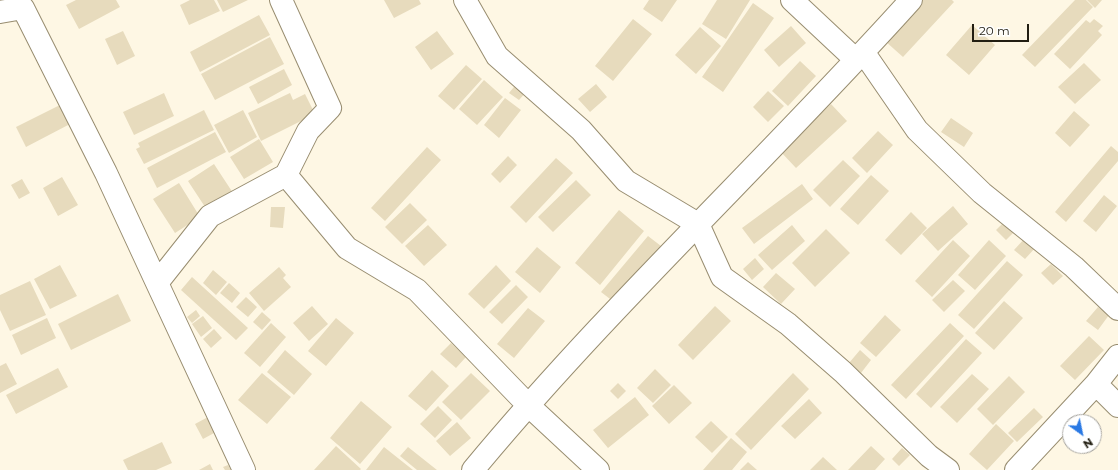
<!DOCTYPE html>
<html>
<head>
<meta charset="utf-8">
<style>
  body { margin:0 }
  #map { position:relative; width:1118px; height:470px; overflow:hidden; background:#fef7e4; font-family:Montserrat,sans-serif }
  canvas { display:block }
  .north { position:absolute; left:1062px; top:414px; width:40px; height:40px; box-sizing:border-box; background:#fff; border:1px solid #a7a5a0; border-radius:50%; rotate:147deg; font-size:11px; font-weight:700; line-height:16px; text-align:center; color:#221e12 }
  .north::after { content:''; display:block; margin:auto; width:14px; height:18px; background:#2a79e4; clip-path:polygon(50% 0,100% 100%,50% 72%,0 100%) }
  .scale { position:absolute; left:972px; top:24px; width:57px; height:18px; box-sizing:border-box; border:2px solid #221e12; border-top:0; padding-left:5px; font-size:12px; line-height:14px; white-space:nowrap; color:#221e12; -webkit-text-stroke:3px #fff; paint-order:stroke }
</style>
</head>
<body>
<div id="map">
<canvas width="1118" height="470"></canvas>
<div class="north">N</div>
<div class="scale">20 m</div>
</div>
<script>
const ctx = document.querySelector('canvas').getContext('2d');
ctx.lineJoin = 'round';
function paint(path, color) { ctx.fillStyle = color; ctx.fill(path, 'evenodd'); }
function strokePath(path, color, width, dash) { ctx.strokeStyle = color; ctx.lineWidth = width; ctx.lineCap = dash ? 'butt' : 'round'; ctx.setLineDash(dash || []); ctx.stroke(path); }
const building = new Path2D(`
  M76,0H116L120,7L79,29L66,5Z
  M190,0H214L220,11L189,25L180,5Z
  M217,0H248L223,12Z
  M384,0H419L421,4L394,18Z
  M649,0H677L662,22L643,9Z
  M717,0H750L726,39L702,24Z
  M923,0H952L954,2L903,57L885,41Z
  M1075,0H1086L1093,7L1035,67L1022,55Z
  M1087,0H1102L1095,8Z
  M753,3L774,18L723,92L702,77Z
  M259,15L270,35L200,72L190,52Z
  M633,19L652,34L613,81L595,66Z
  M1094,19L1103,26L1098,31L1102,35L1070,69L1054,54L1086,20L1090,23Z
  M972,25L995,45L969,75L946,55Z
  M791,26L806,43L779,67L764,50Z
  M700,27L721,46L696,74L675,55Z
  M123,31L135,56L117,65L105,39Z
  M437,31L454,54L431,70L415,47Z
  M270,37L284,64L215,100L201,74Z
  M800,61L816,76L788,106L772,91Z
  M1084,63L1101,80L1075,104L1058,87Z
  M466,65L482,79L454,110L438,96Z
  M284,69L292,85L258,104L249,87Z
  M484,80L503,97L477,125L459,109Z
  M518,82L528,90L519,100L509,93Z
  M596,84L607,97L590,112L578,99Z
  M768,91L784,106L768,122L753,107Z
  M164,93L174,116L134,135L123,112Z
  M290,93L293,100L305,94L315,114L261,141L248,113Z
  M505,98L521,110L499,138L484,125Z
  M831,104L847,121L796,168L780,151Z
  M60,105L70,124L26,147L16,127Z
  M204,110L214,130L144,164L136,149L140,147L138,143Z
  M243,110L257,137L229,153L214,125Z
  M1074,111L1090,125L1070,147L1055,133Z
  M951,118L973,133L964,147L941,132Z
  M878,131L893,145L867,173L852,158Z
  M215,132L226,152L157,188L147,168Z
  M259,139L273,162L244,179L230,157Z
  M1111,146L1118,152V161L1066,222L1055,212Z
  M427,147L441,160L385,221L371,208Z
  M508,156L517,165L500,183L491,174Z
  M556,158L573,173L526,223L510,207Z
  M843,160L860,176L830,207L813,190Z
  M214,164L233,193L207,210L188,181Z
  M871,175L889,191L858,225L840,209Z
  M62,177L78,205L58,216L43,188Z
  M22,179L30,193L19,199L11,185Z
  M576,180L591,195L553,232L538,217Z
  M179,183L200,217L175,233L153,199Z
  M802,184L813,199L754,244L742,228Z
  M1104,195L1117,206L1096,232L1083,221Z
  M410,203L427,220L402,244L385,227Z
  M953,206L968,224L938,251L922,234Z
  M271,207H285L283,228L270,227Z
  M619,210L644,231L600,285L575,263Z
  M911,212L927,228L901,255L885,240Z
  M1005,221L1015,231L1006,240L996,230Z
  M428,225L447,245L424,266L405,246Z
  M792,225L805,241L772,270L758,255Z
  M826,229L850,253L815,287L792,263Z
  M648,236L661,246L614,302L601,292Z
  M1025,238L1036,247L1025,259L1014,250Z
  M953,240L970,256L932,297L915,281Z
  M989,240L1006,256L975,290L958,275Z
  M537,247L561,267L540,293L515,272Z
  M755,258L764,269L752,280L743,269Z
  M1007,261L1023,275L974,329L958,315Z
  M1051,264L1063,276L1053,285L1041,273Z
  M60,265L77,296L50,309L34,279Z
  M496,265L511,281L484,309L468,294Z
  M279,267L286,275L283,278L291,287L264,311L249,293Z
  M213,270L227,282L216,295L203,283Z
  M776,273L795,289L781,304L763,287Z
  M192,277L248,328L236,340L181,290Z
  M953,280L965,291L944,312L932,300Z
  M30,281L46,315L10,331L0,310V295Z
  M229,283L240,293L232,303L220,293Z
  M516,285L528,297L502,324L489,312Z
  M118,294L131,321L71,350L58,324Z
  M246,297L257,307L248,317L236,307Z
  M1004,301L1023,318L994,350L975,333Z
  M312,306L328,324L309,341L293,323Z
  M715,306L731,321L693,360L678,345Z
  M1098,307L1109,315L1098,330L1086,321Z
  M528,308L545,321L514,358L497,344Z
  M196,310L200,316L192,323L187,317Z
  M262,312L271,320L262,330L253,322Z
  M885,315L901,330L876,357L860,343Z
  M203,316L212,328L201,337L192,324Z
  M47,318L56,338L21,355L12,335Z
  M336,318L354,333L326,366L308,351Z
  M271,323L286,337L260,367L244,353Z
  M950,323L964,336L906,399L891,385Z
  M214,329L222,338L211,348L203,339Z
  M1089,336L1104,350L1075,380L1060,366Z
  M966,339L982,353L931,408L916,394Z
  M451,343L466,357L456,368L440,354Z
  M285,350L312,374L294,395L267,372Z
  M860,350L871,360L861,373L849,363Z
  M6,363L17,384L0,393V366Z
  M58,368L68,387L16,414L6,395Z
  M655,369L671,385L653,403L637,388Z
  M432,370L449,386L426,411L408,396Z
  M262,373L291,397L267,424L238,400Z
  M471,373L490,391L461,420L442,402Z
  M793,373L809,389L751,450L735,434Z
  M972,374L989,389L957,423L940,407Z
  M1009,376L1025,392L993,425L977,409Z
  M618,383L626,391L618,399L610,391Z
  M674,385L692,403L669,424L652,406Z
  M635,397L649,415L608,448L593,430Z
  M809,399L822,413L795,439L781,426Z
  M361,401L392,427L360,464L330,438Z
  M438,406L452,420L435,438L420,424Z
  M1034,408L1043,417L1017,442L1008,433Z
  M208,417L216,432L203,439L195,424Z
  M711,421L728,437L712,453L695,437Z
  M457,422L471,438L450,456L436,441Z
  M996,424L1014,441L987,470L969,454Z
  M731,438L747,452L732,470H703Z
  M162,442L172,463L156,470H128L123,460Z
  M336,446L361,469L360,470H314Z
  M871,446L885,459L875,470H848Z
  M384,447L413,470H366Z
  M408,447L437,470H417L400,456Z
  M902,448L910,455L899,466L892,459Z
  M823,457L837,470H810Z
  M748,462L757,470H740Z
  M210,464L213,470H199Z
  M228,465L231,470H225L223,467Z`);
const minor = new Path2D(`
  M281,0L330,108L308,131L286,175L347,248L417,290L528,405L598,470
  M465,0L497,56L581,130L626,181L698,224L722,277L788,324L843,372L929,456L948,470
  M792,0L856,60
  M0,12L23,8L106,173L157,283
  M864,53L917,130L982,193L1074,267L1118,309
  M1096,384L1118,406
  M244,470L157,283L210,216L286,175
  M473,470C610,305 768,159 911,0
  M1016,470L1096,384L1118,356`);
paint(building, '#e7dbbd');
strokePath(minor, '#988d70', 24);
strokePath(minor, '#fff', 22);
</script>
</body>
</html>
